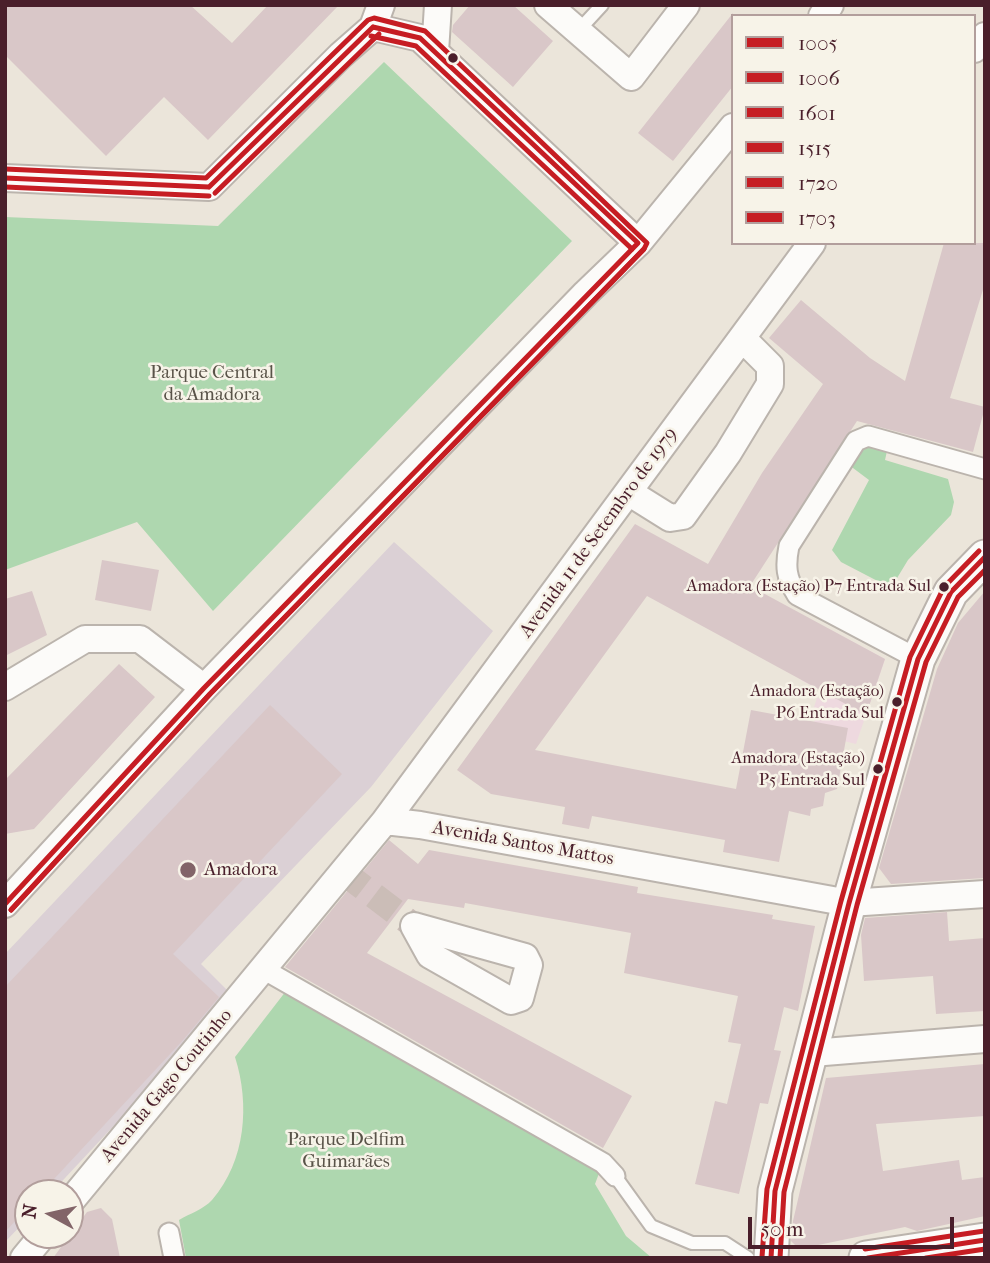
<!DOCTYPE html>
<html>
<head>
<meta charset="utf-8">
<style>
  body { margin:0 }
  #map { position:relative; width:990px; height:1263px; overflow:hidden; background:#ebe5da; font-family:"IM FELL French Canon",serif }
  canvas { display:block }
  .frame { position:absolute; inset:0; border:7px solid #4a1f2b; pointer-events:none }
  .legend { position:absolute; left:731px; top:14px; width:245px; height:231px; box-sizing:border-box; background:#f7f3e8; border:2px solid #b29e9c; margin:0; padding:9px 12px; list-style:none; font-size:21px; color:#4a1f2b }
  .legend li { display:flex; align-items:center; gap:14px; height:35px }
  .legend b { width:35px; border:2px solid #b29e9c }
  .north { position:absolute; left:14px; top:1179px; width:70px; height:70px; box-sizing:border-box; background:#f7f3e8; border:2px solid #b29e9c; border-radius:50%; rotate:278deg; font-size:19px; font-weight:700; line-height:28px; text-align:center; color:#4a1f2b }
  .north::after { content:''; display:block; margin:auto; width:24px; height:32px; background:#826468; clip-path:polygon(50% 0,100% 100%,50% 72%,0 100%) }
  .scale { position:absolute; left:748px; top:1217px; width:206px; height:32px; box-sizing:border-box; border:4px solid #4a1f2b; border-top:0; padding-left:9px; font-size:21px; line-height:24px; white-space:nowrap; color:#4a1f2b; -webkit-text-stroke:5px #f7f3e8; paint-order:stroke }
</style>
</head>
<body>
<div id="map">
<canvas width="990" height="1263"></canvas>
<div class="frame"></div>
<ul class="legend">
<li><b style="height:9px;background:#c61d23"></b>1005</li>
<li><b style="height:9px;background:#c61d23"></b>1006</li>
<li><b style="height:9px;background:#c61d23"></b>1601</li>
<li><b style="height:9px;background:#c61d23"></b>1515</li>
<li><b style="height:9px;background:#c61d23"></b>1720</li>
<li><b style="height:9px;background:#c61d23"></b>1703</li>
</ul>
<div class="north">N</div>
<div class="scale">50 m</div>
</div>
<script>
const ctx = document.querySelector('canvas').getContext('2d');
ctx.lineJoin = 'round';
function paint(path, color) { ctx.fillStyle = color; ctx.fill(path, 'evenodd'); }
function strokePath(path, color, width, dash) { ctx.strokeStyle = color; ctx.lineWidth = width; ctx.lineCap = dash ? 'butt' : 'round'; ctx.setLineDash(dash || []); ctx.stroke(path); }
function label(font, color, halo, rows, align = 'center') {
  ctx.font = font + ' "IM FELL French Canon",serif'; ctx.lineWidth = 5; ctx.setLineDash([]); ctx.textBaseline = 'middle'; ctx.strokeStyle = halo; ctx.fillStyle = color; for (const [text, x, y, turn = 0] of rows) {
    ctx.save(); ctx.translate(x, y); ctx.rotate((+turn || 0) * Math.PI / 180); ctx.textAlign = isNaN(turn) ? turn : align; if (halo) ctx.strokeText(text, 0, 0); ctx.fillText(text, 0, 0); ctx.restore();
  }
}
const built = new Path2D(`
  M829,629L885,659L856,744L812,733L815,718L811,716L817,698L822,699L825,688L816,683L814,687L801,680Z`);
const industrial = new Path2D(`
  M394,542L493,631L371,787L201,964L234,997L51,1193H28V1218L5,1242V954Z`);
const green = new Path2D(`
  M384,62L572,241L213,611L137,522L5,570V217L218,226Z
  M863,445L887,451L885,460L948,479L954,502L951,515L908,560L891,588L841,562L832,550L869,480L849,465Z
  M286,991L371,1043L601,1168L595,1184L626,1236L652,1258H186L179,1220C189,1214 204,1209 212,1200C246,1161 250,1104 235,1057Z`);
const building = new Path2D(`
  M5,5H190L232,43L268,5H339L208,140L164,97L106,156L5,55Z
  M470,5H513L553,41L513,87L452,32L453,25Z
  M733,13V86L673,161L638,133Z
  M944,243H985V283L950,398L985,407L973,452L857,421L750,586L885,659L866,715L647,596L535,750L736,789L751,710L848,728L837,789L825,793L823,806L811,809L810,816L789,811L779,862L723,852L725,840L592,816L589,829L562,824L565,807L491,794L457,770L635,524L708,564L762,473L823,384L769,338L801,300L870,358L905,381Z
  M102,560L159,570L151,611L95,600Z
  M32,591L47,635L5,656V599Z
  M985,591V878L891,884L879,868L937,669L958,623Z
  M119,664L155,697L34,829L5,834V780Z
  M270,705L342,774L173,954L219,997L183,1040L41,1193H28V1207L5,1232V987Z
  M389,840L418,864L429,850L638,887L637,893L773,915L772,919L815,926L798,1011L784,1007L774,1050L781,1051L768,1104L760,1103L739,1194L695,1184L715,1101L727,1104L741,1044L728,1042L738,996L624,973L631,933L465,903L464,908L408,899L367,953L632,1096L603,1148L285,967Z
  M947,912L949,941L985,938V1011L936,1014L933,976L864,981L861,935L865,918Z
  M985,1064V1116L876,1124L883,1171L959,1160L962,1180L985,1177V1216L917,1231L905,1227L799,1249L791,1241L793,1221L826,1078Z
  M101,1208L112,1219L120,1258H53L87,1212Z`);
const minorTunnel = new Path2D(`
  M343,872L414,926`);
const service = new Path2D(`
  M578,31L602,5
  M615,1176L651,1226L692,1243H725L748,1258`);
const pedestrian = new Path2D(`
  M918,659L797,595C786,578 785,566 789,546L856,441L868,436L985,469
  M263,969L603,1163L615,1176
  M169,1233L174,1258`);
const minor = new Path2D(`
  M548,5L631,77L686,5
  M822,16L830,5
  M373,27L420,38L638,243
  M974,49L985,36
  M435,52L438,5
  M5,178L209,187L341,55L373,27L381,5
  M630,493L670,518L683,516L728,453L770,384V366L742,338
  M5,687L85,639H140L204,688
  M385,821L812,243
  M5,904L204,688L586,293L638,243L733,127
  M414,926L525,957L529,965L520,998L511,1001L430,955Z
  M812,1053L985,1039
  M70,1202L385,821L420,825L849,903L985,894
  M24,1258L43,1235`);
const tertiary = new Path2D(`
  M771,1258L775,1191L849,903L918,659L951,592L985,557
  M866,1258L985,1240`);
const bus1 = new Path2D(`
  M373,27L420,38L638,243
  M5,178L209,187
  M209,187L373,27
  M5,904L204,688L638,243`);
const bus2 = new Path2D(`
  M371,36L416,46L632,249
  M5,187L209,196
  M215,193L379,34
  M11,910L210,694L644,249`);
const bus3 = new Path2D(`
  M771,1258L775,1191L849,903L918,659L951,592L985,557
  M868,1258L985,1240`);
const bus4 = new Path2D(`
  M780,1258L784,1192L857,905L926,662L958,597L985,570
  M926,1258L985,1249`);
const bus5 = new Path2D(`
  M865,1249L984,1231
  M762,1257L767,1189L841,901L910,657L944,587L979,551`);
const bus6 = new Path2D(`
  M5,169L206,178L368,20L374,18L425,31L647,243L644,249L210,694L11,910`);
const markers = [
  [453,58,6,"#4a1f2b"],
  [944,587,6,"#4a1f2b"],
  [897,702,6,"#4a1f2b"],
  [878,769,6,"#4a1f2b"],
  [188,870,9,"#826468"]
];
const busNames = [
  ["Amadora (Estação) P7 Entrada Sul",931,587],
  ["Amadora (Estação)",884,692],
  ["P6 Entrada Sul",884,714],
  ["Amadora (Estação)",865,759],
  ["P5 Entrada Sul",865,781]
];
const parkNames = [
  ["Parque Central",212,373],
  ["da Amadora",212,395],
  ["Parque Delfim",346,1140],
  ["Guimarães",346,1162]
];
const streetNames = [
  ["Avenida 11 de Setembro de 1979",599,533,-54],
  ["Avenida Santos Mattos",523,844,10],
  ["Avenida Gago Coutinho",167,1086,-50]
];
const poiNames = [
  ["Amadora",204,870]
];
paint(built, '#eed9df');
paint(industrial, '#dbd0d5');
paint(green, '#aed7af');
paint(building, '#d9c7c8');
strokePath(minorTunnel, '#cbbdb7', 26, [26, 13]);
strokePath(service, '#bbb4ad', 16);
strokePath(pedestrian, '#bbb4ad', 23);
strokePath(minor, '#bbb4ad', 30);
strokePath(tertiary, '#bbb4ad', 37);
strokePath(service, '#fcfbf9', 12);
strokePath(pedestrian, '#fcfbf9', 19);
strokePath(minor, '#fcfbf9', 26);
strokePath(tertiary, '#fcfbf9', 33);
strokePath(bus1, '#c61d23', 5);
strokePath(bus2, '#c61d23', 5);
strokePath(bus3, '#c61d23', 5);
strokePath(bus4, '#c61d23', 5);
strokePath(bus5, '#c61d23', 5);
strokePath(bus6, '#c61d23', 5);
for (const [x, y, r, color] of markers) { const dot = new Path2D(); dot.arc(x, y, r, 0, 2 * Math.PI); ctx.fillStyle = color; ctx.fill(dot); strokePath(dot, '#f7f3e8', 2.5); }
label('17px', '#4a1f2b', '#f7f3e8', busNames, 'right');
label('19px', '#595348', '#f7f3e8', parkNames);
label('19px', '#4a1f2b', '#f7f3e8', streetNames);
label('19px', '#4a1f2b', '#f7f3e8', poiNames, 'left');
</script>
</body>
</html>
